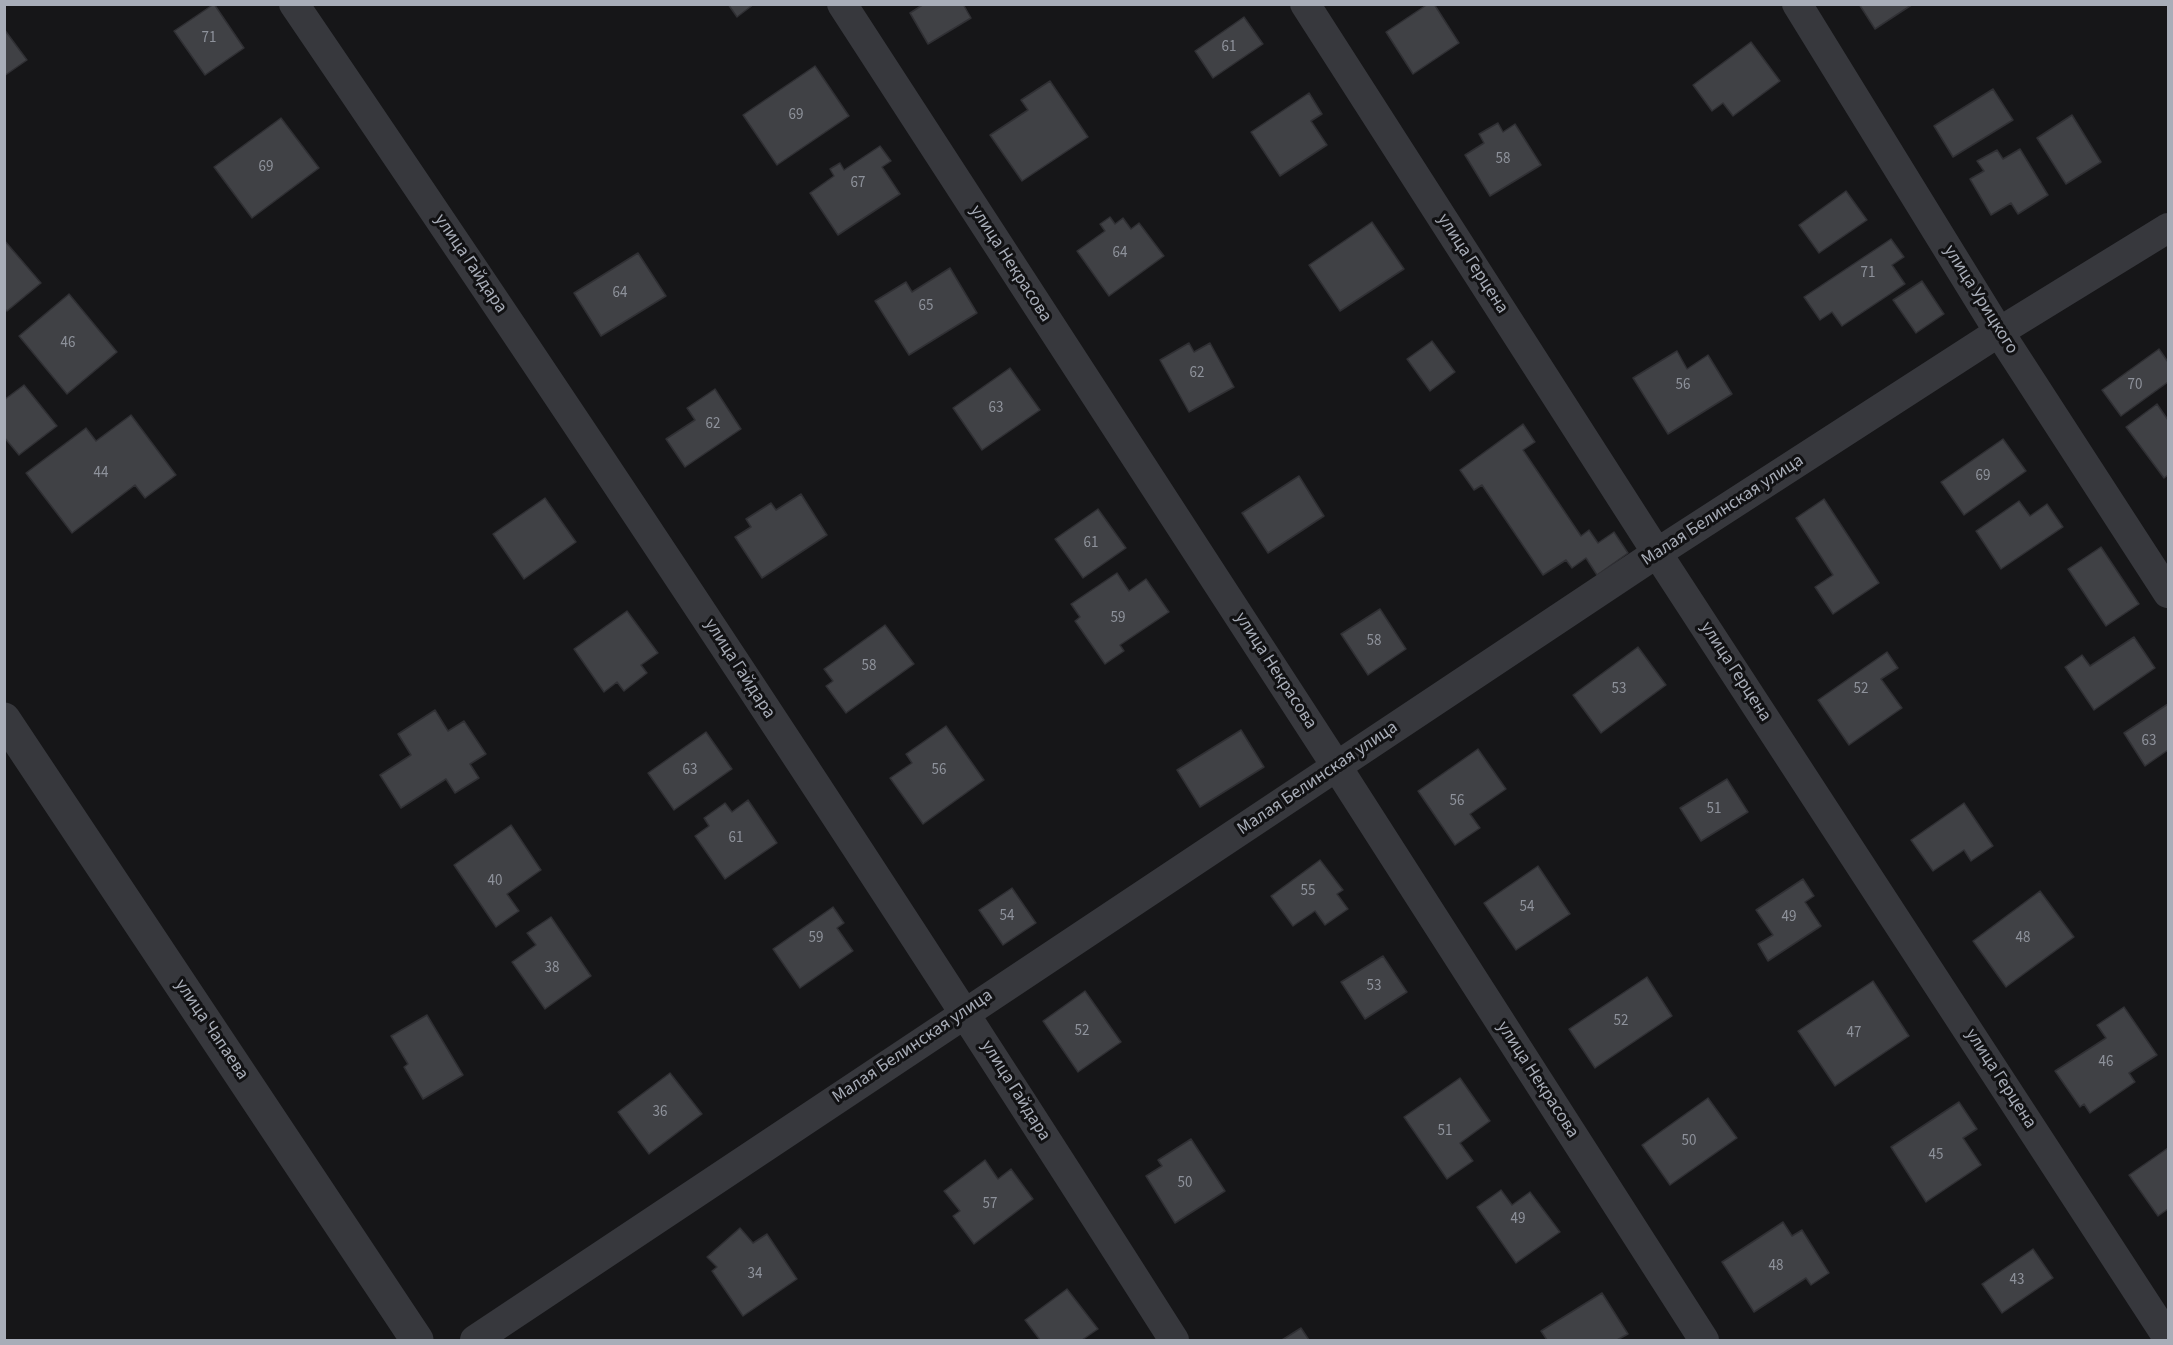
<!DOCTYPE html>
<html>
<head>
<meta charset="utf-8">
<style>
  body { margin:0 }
  #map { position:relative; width:2173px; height:1345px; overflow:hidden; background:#161618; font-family:"Source Sans 3",sans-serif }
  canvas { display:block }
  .frame { position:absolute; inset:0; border:6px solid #a8adb8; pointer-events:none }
</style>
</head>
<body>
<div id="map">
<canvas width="2173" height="1345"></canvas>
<div class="frame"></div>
</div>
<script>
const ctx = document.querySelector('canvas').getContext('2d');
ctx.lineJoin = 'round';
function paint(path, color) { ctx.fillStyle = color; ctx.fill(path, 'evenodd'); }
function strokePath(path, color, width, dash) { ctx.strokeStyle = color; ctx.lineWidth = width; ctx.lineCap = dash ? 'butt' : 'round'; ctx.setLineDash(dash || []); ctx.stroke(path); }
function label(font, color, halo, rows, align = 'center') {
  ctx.font = font + ' "Source Sans 3",sans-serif'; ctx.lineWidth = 6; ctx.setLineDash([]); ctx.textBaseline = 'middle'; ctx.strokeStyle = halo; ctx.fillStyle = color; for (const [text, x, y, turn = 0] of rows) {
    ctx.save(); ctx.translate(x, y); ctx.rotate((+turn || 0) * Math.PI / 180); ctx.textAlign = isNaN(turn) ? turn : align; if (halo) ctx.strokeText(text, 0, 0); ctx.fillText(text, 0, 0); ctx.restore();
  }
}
const building = new Path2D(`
  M214,4L244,48L205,75L174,31Z
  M728,4H754L737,17Z
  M924,4H963L971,18L928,44L910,13Z
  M1428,4H1434L1459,43L1413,74L1386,32Z
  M1859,4H1913L1875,29Z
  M1244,17L1263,44L1213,78L1195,51Z
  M4,29L27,60L4,76Z
  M1751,42L1780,81L1733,116L1723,103L1712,111L1693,85Z
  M815,66L849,116L777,165L743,115Z
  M1050,81L1088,137L1022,181L990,135L1028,110L1021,100Z
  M1993,89L2013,120L1953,157L1934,126Z
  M1309,93L1322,114L1311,121L1327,145L1280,176L1251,132Z
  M2072,115L2101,162L2066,184L2037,138Z
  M281,118L319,168L252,218L214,167Z
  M1498,123L1503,132L1515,124L1541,165L1490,196L1465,155L1484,143L1479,134Z
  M880,146L891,161L882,167L900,194L838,235L810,193L834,176L830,169L840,163L844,170Z
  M2020,149L2048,195L2018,214L2011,203L1991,215L1970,179L1984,171L1977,161L1997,150L2003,159Z
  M1846,191L1867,220L1819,253L1799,225Z
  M1110,217L1115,224L1123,218L1131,229L1139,223L1164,256L1109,296L1077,251L1105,231L1100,224Z
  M1372,222L1404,269L1340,311L1309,265Z
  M1891,239L1904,257L1892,265L1905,284L1842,326L1832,312L1820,320L1804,297Z
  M4,240L41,283L7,311L4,308Z
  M638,253L666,296L601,336L574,293Z
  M950,268L977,313L909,355L875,301L906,282L912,292Z
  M1922,281L1944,314L1916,333L1893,300Z
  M69,294L117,352L67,394L19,336Z
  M1432,341L1455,372L1430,391L1407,359Z
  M1189,343L1194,352L1210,343L1234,387L1189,412L1160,360Z
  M2159,349L2168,362V382L2121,416L2102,390Z
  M1677,351L1687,369L1708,355L1732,394L1668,434L1633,378Z
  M1010,368L1040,410L982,450L953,408Z
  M24,385L57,426L19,455L4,437V400Z
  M715,389L741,429L685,467L666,439L695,420L687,408Z
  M2157,404L2168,420V475L2164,478L2126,427Z
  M131,415L176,475L145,498L135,485L72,533L26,473L86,428L96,441Z
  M1523,424L1535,442L1523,450L1581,536L1589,530L1598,543L1614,532L1628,553L1597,575L1586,558L1572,568L1566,560L1543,575L1482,485L1474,490L1460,470Z
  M2003,439L2026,471L1964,515L1941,482Z
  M1299,476L1324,516L1268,553L1242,513Z
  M801,494L827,535L762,578L735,537L751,527L746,519L771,503L776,510Z
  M545,498L576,542L524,579L493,534Z
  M1824,499L1879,583L1833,614L1815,587L1833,575L1796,518Z
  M2019,501L2030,516L2047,504L2063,527L2001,569L1976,531Z
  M1098,509L1126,548L1083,578L1055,539Z
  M2101,547L2139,604L2106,626L2068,569Z
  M1117,573L1129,591L1146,579L1169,612L1120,645L1124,651L1105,664L1075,621L1080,617L1071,604Z
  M1380,609L1406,649L1368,675L1341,634Z
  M627,611L658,653L641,665L647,673L624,691L617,682L604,692L574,649Z
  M885,625L914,664L846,713L826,686L833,681L824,669Z
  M2134,637L2155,668L2094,710L2065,667L2082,655L2090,666Z
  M1638,647L1666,685L1601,733L1573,695Z
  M1887,652L1898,668L1881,679L1902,708L1849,745L1818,700Z
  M2168,704V750L2145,766L2124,733Z
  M435,710L448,731L464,721L486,754L470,764L479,778L455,793L446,779L401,808L380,775L411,755L398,734Z
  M946,726L984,780L923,824L890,778L912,763L906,754Z
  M1241,730L1264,767L1200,807L1177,770Z
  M706,732L732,769L674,810L648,773Z
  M1478,749L1506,789L1470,814L1480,828L1455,845L1418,791Z
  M1727,779L1748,812L1701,841L1680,808Z
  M748,800L777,843L725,879L695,836L709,826L704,818L725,803L732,812Z
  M1964,803L1993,846L1971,861L1964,850L1933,871L1911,840Z
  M511,825L541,870L507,894L519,911L496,927L454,865Z
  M1320,860L1343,890L1337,894L1348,909L1325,925L1315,911L1293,926L1271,896Z
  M1538,866L1570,914L1516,950L1484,903Z
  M1803,879L1814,896L1805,902L1821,926L1768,961L1758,944L1773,935L1756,910Z
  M1012,888L1036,923L1003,945L979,910Z
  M2040,891L2074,937L2006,987L1973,941Z
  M833,907L844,923L837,928L853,951L800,988L773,949Z
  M551,917L591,976L545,1009L512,962L536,945L527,933Z
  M1383,956L1407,992L1365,1019L1341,982Z
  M1647,977L1672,1016L1595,1068L1569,1029Z
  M1873,981L1909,1036L1835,1086L1798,1031Z
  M1085,991L1121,1042L1078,1072L1043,1021Z
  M2124,1007L2157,1055L2129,1073L2135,1082L2090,1113L2084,1104L2080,1107L2055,1071L2106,1038L2097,1025Z
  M427,1015L463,1075L423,1099L404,1067L408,1064L391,1036Z
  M670,1073L702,1114L649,1154L618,1112Z
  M1460,1078L1490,1121L1460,1143L1473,1161L1447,1179L1404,1117Z
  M1708,1098L1737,1138L1670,1185L1642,1145Z
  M1959,1102L1977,1129L1963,1138L1981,1165L1926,1202L1891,1147Z
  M1191,1139L1225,1191L1175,1223L1146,1176L1162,1166L1158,1160Z
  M2168,1148V1209L2158,1216L2129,1175Z
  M985,1160L998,1179L1011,1169L1033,1199L974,1244L953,1216L960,1211L944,1191Z
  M1501,1190L1512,1205L1530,1192L1560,1232L1516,1263L1477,1207Z
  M1783,1222L1792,1236L1802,1230L1829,1273L1811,1285L1806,1278L1754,1312L1722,1262Z
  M740,1228L753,1243L767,1234L797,1279L743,1316L712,1271L717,1267L707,1257Z
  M2033,1249L2053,1278L2002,1313L1982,1284Z
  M1067,1289L1098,1329L1082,1340H1040L1025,1320Z
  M1602,1293L1628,1334L1617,1340H1547L1541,1331Z
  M1301,1328L1309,1340H1282Z`);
const minor = new Path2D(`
  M294,4C594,445 888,890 1174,1340
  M842,4L1337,767L1704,1340
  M1305,4L1657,553L2168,1338
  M1797,4L1999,332L2168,593
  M475,1340L1657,553L1999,332L2168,228`);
const tertiary = new Path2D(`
  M4,719L417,1340`);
const numberNames = [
  ["71",209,39],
  ["61",1229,48],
  ["69",796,116],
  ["58",1503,160],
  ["69",266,168],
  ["67",858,184],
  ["64",1120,254],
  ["71",1868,274],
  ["64",620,294],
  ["65",926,307],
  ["46",68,344],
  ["62",1197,374],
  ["56",1683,386],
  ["70",2135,386],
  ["63",996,409],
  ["62",713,425],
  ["44",101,474],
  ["69",1983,477],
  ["61",1091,544],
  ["59",1118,619],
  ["58",1374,642],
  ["58",869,667],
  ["53",1619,690],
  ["52",1861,690],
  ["63",2149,742],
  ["63",690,771],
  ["56",939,771],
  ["56",1457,802],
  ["51",1714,810],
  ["61",736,839],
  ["40",495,882],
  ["55",1308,892],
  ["54",1527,908],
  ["54",1007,917],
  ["49",1789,918],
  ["59",816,939],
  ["48",2023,939],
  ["38",552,969],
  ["53",1374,987],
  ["52",1621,1022],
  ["52",1082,1032],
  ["47",1854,1034],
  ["46",2106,1063],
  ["36",660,1113],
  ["51",1445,1132],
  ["50",1689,1142],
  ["45",1936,1156],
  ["50",1185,1184],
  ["57",990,1205],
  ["49",1518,1220],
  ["48",1776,1267],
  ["34",755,1275],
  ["43",2017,1281]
];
const streetNames = [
  ["улица Гайдара",470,264,56],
  ["улица Некрасова",1010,264,57],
  ["улица Герцена",1472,264,57],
  ["улица Урицкого",1980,300,58],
  ["Малая Белинская улица",1723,511,-33],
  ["улица Гайдара",739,669,57],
  ["улица Некрасова",1275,671,57],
  ["улица Герцена",1735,672,57],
  ["Малая Белинская улица",1318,779,-34],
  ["улица Чапаева",211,1030,56],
  ["Малая Белинская улица",913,1047,-34],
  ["улица Герцена",2000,1079,57],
  ["улица Некрасова",1537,1080,57],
  ["улица Гайдара",1015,1091,58]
];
paint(building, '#404145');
strokePath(building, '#303034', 1.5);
strokePath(minor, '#37383d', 30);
strokePath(tertiary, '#37383d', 33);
label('15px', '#8e929b', null, numberNames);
label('18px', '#a8adb8', '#111113', streetNames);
</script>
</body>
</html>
